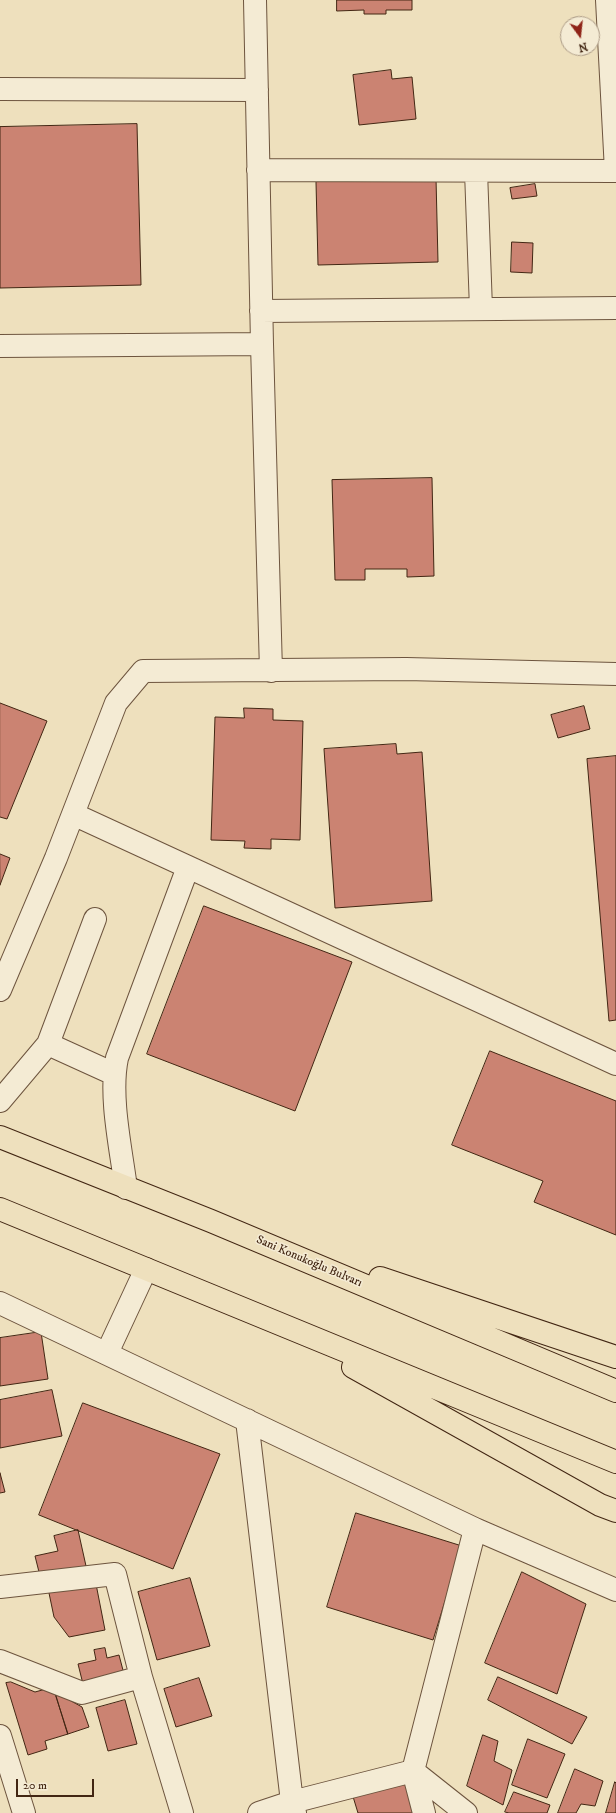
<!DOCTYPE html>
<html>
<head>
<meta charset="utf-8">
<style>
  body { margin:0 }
  #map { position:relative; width:616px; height:1813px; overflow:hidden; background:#eee0bd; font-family:"IM FELL DW Pica",serif }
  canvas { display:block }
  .north { position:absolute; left:560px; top:16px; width:40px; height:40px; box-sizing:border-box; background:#f4ebd4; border:1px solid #ad9c87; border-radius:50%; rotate:165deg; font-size:11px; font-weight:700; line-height:16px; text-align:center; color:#422613 }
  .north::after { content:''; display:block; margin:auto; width:14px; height:18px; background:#8f2418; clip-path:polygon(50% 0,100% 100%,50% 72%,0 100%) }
  .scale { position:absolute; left:16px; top:1779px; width:78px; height:18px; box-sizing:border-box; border:2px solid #422613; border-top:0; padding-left:5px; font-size:12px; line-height:14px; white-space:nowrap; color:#422613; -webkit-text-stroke:3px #f4ebd4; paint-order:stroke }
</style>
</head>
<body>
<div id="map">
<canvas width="616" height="1813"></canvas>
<div class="north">N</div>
<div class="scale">20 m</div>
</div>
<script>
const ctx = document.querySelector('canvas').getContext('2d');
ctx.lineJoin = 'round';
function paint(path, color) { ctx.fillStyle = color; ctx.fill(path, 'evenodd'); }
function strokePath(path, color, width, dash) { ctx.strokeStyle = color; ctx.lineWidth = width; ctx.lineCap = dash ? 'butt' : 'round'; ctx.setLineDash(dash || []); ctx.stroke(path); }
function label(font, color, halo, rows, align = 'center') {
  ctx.font = font + ' "IM FELL DW Pica",serif'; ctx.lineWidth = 3; ctx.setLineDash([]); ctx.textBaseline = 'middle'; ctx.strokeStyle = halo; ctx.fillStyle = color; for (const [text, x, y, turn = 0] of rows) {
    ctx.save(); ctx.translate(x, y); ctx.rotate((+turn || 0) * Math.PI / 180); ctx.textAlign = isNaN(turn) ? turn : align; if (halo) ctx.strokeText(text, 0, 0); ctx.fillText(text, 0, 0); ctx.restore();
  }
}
const building = new Path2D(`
  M337,0H412V10H386V14H364V10L337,11Z
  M391,70L392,79L412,77L416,119L359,125L353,75Z
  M137,124L141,285L0,288V127Z
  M436,178L438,262L318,265L316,182Z
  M535,184L537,196L512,199L510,188Z
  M512,242L533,243L532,273L511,272Z
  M432,478L434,576L407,577V569H365V580H335L332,480Z
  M0,703L47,721L7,819L0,817Z
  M584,706L590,729L558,738L551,715Z
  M244,708L273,709V720L303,721L300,840L271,839V849L244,848L245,841L211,840L215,717L244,718Z
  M396,744L397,754L422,752L432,901L335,908L324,749Z
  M616,756V1020L609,1021L587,759Z
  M0,854L10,858L0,885Z
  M204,906L352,962L295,1111L147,1054Z
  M490,1051L616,1101V1235L534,1202L543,1181L452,1145Z
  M41,1332L48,1379L0,1386V1338Z
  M52,1390L62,1436L0,1448V1400Z
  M83,1403L220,1454L173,1569L39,1515Z
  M0,1473L5,1492L0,1493Z
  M356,1513L462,1546L433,1640L327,1607Z
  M78,1530L86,1566L40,1576L35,1556L58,1551L54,1536Z
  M522,1572L586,1604L557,1694L485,1663Z
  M190,1578L210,1646L157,1660L138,1592Z
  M96,1584L105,1630L69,1637L54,1617L49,1593Z
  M105,1648L107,1658L119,1655L124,1674L83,1684L78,1664L96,1660L94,1650Z
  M498,1677L587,1717L572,1744L488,1700Z
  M199,1678L212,1716L176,1727L164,1689Z
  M11,1682L35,1692L53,1687L68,1734L45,1741L47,1749L28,1755L6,1683Z
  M55,1692L82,1707L89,1727L68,1734Z
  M125,1700L137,1744L108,1751L96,1708Z
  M483,1735L498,1741L494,1761L512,1770L503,1805L467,1786Z
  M528,1739L565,1754L547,1798L512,1785Z
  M575,1769L603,1781L595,1806L581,1804L576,1813H558Z
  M406,1774L418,1813H358L351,1790Z
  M615,1782L616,1783V1813H606Z
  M514,1792L550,1805L547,1813H509L505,1812Z`);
const minor = new Path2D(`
  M255,0L262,344L271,671
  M607,0L616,171
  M0,89L257,90
  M258,170L616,171
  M476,171L481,309
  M261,311L616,308
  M0,346L262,344
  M73,814L616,1064
  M0,990L56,858L116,703L143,671L406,669L616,674
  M48,1044L95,919
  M0,1101L48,1044L114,1074
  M126,1188C121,1149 109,1096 117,1058L188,867
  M0,1303L475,1529L616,1590
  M107,1353L146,1269
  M247,1420L292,1802L295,1813
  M0,1587L115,1574L141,1677L182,1813
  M0,1661L82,1693L141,1677
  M0,1736L24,1813
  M413,1771L466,1813
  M259,1813L292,1802L413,1771
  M424,1813L413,1771L475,1529`);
const highway = new Path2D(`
  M0,1137L211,1221L616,1391
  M0,1209L616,1462
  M380,1278L616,1357
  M353,1367L600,1505L616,1511`);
const streetNames = [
  ["Sani Konukoğlu Bulvarı",309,1262,23]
];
paint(building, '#cb8372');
strokePath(building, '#422613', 1);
strokePath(minor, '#6d543e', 24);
strokePath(highway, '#422613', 24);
strokePath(minor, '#f4ebd4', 22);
strokePath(highway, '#eee0bd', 22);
label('12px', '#422613', '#f4ebd4', streetNames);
</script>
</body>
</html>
